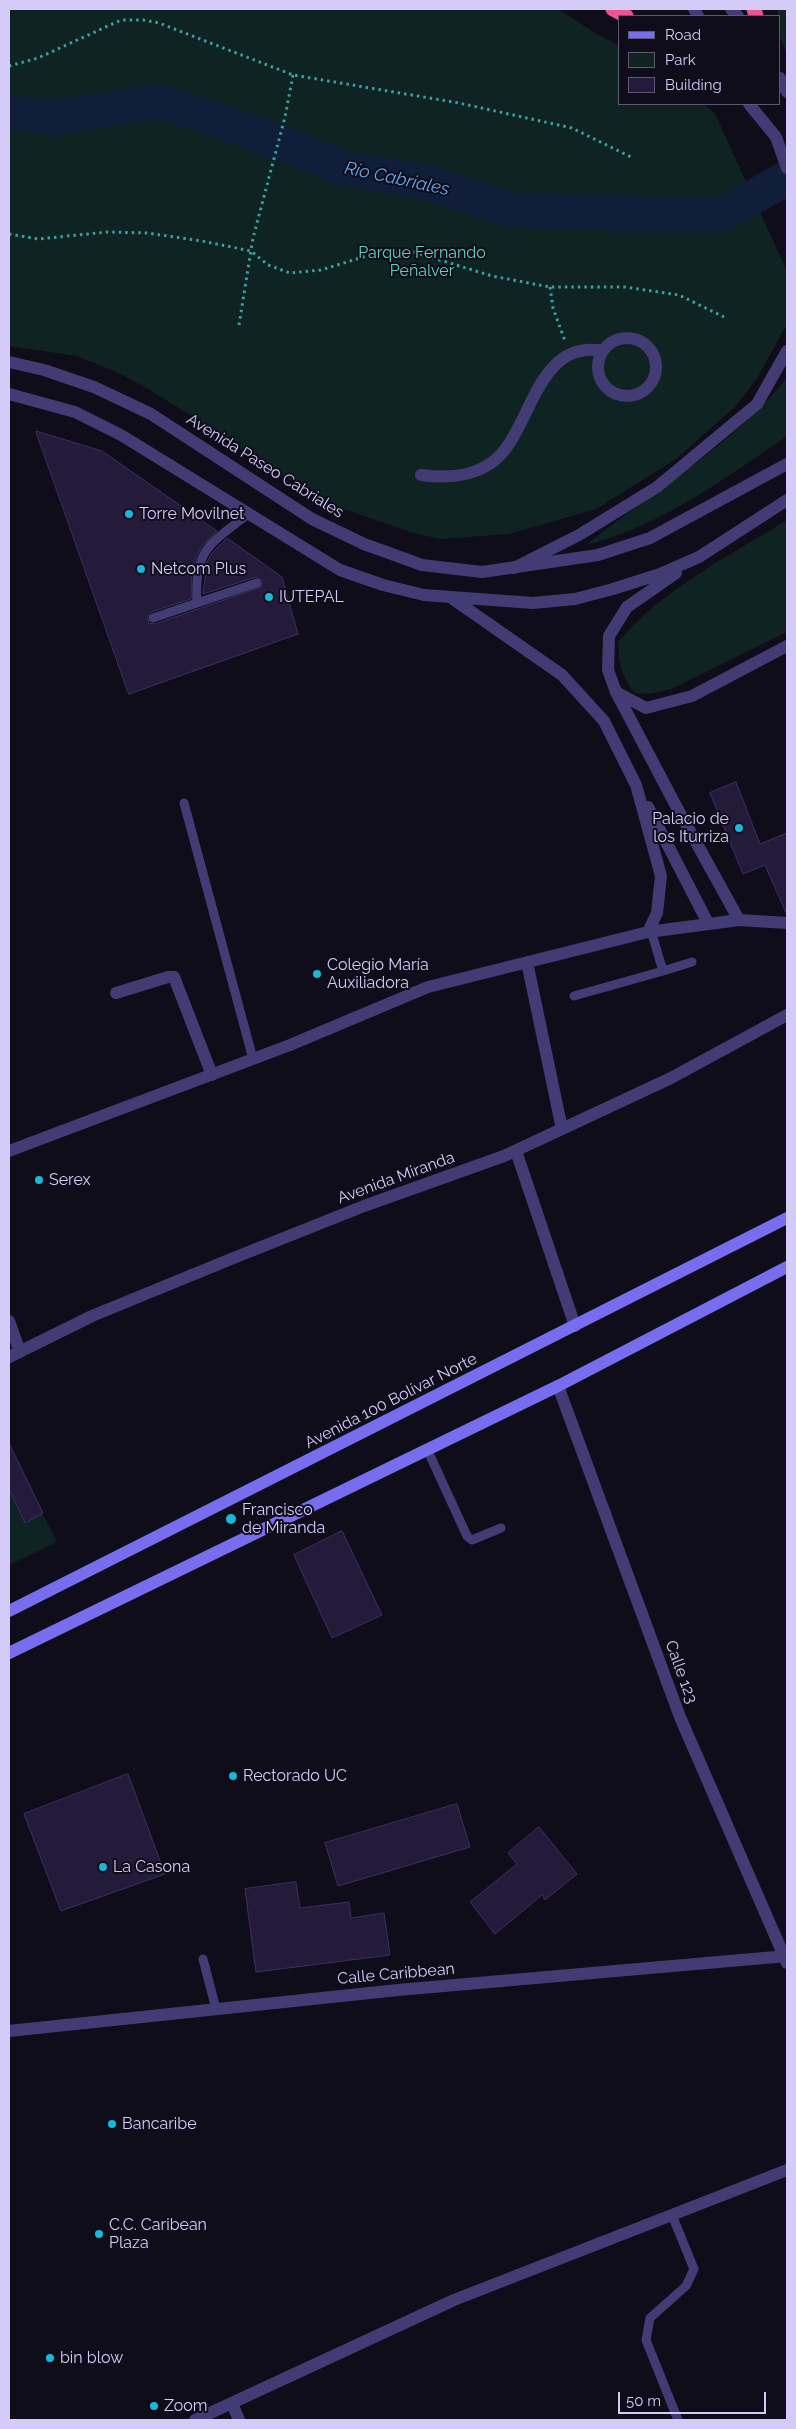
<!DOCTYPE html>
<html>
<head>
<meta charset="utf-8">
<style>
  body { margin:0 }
  #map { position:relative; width:796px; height:2429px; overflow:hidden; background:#100d1a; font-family:Raleway,sans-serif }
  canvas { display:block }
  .frame { position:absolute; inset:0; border:10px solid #d4cbf9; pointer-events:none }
  .legend { position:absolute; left:618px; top:15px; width:162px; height:90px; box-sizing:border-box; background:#100d1a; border:1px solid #5e5973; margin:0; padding:6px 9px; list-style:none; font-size:15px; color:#d4cbf9 }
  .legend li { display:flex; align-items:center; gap:10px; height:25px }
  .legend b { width:25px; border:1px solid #5e5973 }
  .scale { position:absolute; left:618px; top:2392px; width:148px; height:22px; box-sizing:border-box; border:2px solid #d4cbf9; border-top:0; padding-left:6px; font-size:15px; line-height:18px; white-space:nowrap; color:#d4cbf9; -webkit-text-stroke:4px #100d1a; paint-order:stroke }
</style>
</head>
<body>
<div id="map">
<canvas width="796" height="2429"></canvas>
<div class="frame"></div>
<ul class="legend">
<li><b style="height:6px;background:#796def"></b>Road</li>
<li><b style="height:14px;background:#102323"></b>Park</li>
<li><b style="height:14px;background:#231b39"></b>Building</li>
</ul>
<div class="scale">50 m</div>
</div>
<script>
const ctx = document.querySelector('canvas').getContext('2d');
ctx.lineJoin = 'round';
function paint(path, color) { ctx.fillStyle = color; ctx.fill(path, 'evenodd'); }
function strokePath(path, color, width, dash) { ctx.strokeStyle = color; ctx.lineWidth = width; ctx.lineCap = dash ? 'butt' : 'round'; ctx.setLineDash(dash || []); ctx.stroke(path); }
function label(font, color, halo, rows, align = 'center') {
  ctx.font = font + ' Raleway,sans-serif'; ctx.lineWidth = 4; ctx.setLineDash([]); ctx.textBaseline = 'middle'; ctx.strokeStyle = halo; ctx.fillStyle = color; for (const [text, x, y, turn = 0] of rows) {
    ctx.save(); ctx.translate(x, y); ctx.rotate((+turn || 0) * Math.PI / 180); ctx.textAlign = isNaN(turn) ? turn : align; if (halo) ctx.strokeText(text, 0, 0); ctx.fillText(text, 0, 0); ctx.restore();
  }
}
const green = new Path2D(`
  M9,9H558L595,33L620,46V104H704L715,114L787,271V324L757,378L737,405L676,459L596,509L509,534L441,539L413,533L344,509L267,467L203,423L145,387L114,371L77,356L9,346Z
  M777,9H787V54L780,38V16H778Z
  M787,378V436C724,479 661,526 586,545C653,491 732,446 787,378Z
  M787,520V632L671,689L650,694L635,693C621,676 619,663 618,642C663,588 729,557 787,520Z
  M9,1448L57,1542L9,1565Z`);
const river = new Path2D(`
  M9,112L51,118L160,101L258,134L340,167L428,183L513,210L669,215L723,214L787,178`);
const building = new Path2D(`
  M36,431L102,451L217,531L202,546L196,557L192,570L191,599L151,612L147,617L149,623L155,624L261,587L263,581L256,577L203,594L207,562L212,553L227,538L282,577L298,634L129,694Z
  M736,782L760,844L787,833V915L765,865L743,874L710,793Z
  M9,1443L43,1513L25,1523L9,1489Z
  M342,1531L382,1615L332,1638L294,1555Z
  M128,1774L165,1874L61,1911L24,1814Z
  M457,1804L470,1847L338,1886L325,1843Z
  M539,1827L577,1874L545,1900L542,1895L495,1934L470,1902L517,1864L508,1853Z
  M296,1882L300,1908L349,1902L351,1918L384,1913L390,1955L256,1972L245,1889Z`);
const path = new Path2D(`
  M9,66L38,58L121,20H143L159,23L293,75L459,103L572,128L633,158
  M9,234L38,239L108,232L147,233L202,241L251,251L268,265L290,273L321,270L376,253L414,252L492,276L550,287H625L679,295L724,317
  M550,287L553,308L565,341
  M239,325L253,238L285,117L293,75`);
const service = new Path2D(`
  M197,603L257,583
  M153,618L197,603C194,549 209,545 248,514
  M184,803L253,1059
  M663,971L692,962
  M574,996L663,971L651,931
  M427,1449L467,1536L472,1540L501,1528
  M203,1959L216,2009
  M672,2215L694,2269L686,2286L650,2318L646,2340L678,2420`);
const pedestrian = new Path2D(`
  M598 367a29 29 0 1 1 58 0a29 29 0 1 1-58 0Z
  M421,475C450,479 483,476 503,452C532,418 541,339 603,351`);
const minor = new Path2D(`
  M9,362L44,370L94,387L151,414L312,519L364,544L422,565L482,572L598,555L650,538L787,464
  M9,394L75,412L121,435L340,570L383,585L424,595L533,603L575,599L613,589L660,574L699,557L787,500
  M676,573L627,607L609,636L608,670L616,692L675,804L739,920
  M453,599L562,675L604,721L636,785L661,876L657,913L648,932
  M648,807L708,923
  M527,962L562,1129
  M116,993L168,977H174L212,1075
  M9,1151L290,1045L428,987L648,932L739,920L787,923
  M516,1151L575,1326
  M9,1321L20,1352
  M9,1357L92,1316L231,1259L364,1206L504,1156L671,1078L787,1015
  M558,1386L680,1717L787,1963
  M9,2031L398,1990L787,1956
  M232,2403L239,2420
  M195,2420L454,2300L787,2170`);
const tertiary = new Path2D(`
  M694,9L698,16
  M731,9L738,16
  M780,78L787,92
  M749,104L776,137L787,168
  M514,568L579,535L657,487L757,404L787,351
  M616,692L646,708L692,696L787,646`);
const secondary = new Path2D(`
  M9,1611L787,1218
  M9,1653L558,1386L787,1267`);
const motorway = new Path2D(`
  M613,9L626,16
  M754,9L756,16`);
const markers = [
  [129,514,5,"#17b8da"],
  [141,569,5,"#17b8da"],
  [269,597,5,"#17b8da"],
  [739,828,5,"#17b8da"],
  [317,974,5,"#17b8da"],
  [39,1180,5,"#17b8da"],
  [231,1519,6,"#17b8da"],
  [233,1776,5,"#17b8da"],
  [103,1867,5,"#17b8da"],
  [112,2124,5,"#17b8da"],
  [99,2234,5,"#17b8da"],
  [50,2358,5,"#17b8da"],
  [154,2406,5,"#17b8da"]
];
const parkNames = [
  ["Parque Fernando",422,253],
  ["Peñalver",422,271]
];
const streetNames = [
  ["Avenida Paseo Cabriales",265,466,32],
  ["Avenida Miranda",396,1178,-20],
  ["Avenida 100 Bolívar Norte",391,1401,-27],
  ["Calle 123",681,1672,70],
  ["Calle Caribbean",396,1974,-5]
];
const poiNames = [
  ["Torre Movilnet",139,514],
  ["Netcom Plus",151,569],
  ["IUTEPAL",279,597],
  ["Palacio de",729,819,"right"],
  ["los Iturriza",729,837,"right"],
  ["Colegio María",327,965],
  ["Auxiliadora",327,983],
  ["Serex",49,1180],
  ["Francisco",242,1510],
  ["de Miranda",242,1528],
  ["Rectorado UC",243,1776],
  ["La Casona",113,1867],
  ["Bancaribe",122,2124],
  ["C.C. Caribean",109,2225],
  ["Plaza",109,2243],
  ["bin blow",60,2358],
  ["Zoom",164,2406]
];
const waterNames = [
  ["Río Cabriales",397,179,12]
];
paint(green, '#102323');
strokePath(river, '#101e3a', 35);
paint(building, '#231b39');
strokePath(building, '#3d2f63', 1);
strokePath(path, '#399fa0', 3, [2.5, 4]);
strokePath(service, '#433c74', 9);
strokePath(pedestrian, '#433c74', 12);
strokePath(minor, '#433c74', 12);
strokePath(tertiary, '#433c74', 12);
strokePath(secondary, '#796def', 12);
strokePath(motorway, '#ed5392', 15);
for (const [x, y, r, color] of markers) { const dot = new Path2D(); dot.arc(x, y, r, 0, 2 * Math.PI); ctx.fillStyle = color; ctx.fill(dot); strokePath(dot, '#100d1a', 2); }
label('16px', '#61d0bd', '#100d1a', parkNames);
label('16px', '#d4cbf9', '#100d1a', streetNames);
label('16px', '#d4cbf9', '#100d1a', poiNames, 'left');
label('italic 18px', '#64a5ee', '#100d1a', waterNames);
</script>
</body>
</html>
